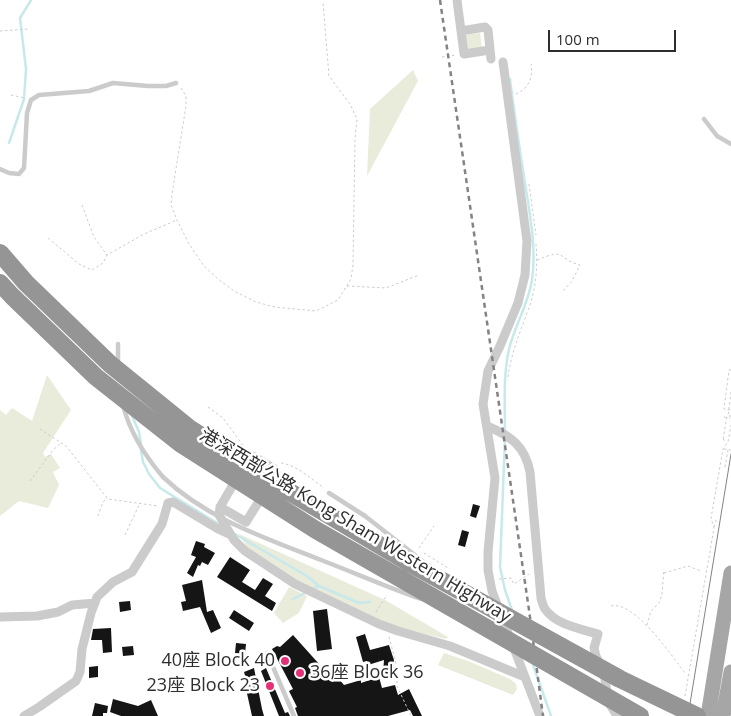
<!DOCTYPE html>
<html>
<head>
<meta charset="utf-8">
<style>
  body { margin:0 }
  #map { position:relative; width:731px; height:716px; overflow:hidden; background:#fff; font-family:"Open Sans",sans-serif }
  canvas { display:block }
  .scale { position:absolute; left:548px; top:30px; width:128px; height:22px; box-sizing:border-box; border:2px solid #2e2e2e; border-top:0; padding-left:6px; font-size:15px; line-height:18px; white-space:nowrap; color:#2e2e2e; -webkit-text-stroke:4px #fff; paint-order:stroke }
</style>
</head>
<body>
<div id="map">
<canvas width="731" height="716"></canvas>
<div class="scale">100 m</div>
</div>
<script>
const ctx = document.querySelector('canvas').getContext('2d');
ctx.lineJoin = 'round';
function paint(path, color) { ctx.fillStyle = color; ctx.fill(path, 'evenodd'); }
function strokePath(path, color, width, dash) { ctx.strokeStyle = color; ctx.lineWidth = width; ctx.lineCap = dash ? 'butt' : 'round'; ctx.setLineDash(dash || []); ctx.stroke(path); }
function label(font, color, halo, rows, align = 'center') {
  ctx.font = font + ' "Open Sans","Noto Sans SC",sans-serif'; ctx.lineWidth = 5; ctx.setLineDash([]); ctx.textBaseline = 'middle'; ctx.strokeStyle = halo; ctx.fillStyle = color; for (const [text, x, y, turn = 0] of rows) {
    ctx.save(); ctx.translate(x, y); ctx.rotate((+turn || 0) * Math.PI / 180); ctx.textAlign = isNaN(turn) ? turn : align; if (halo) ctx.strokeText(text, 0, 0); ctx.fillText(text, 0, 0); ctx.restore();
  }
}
const green = new Path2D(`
  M480,33L482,48L466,50L464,35Z
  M413,70L418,81L367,176L370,109Z
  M47,375L71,410L43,453L45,457L51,454L60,468L53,472L59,485L48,508L19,501L0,516V410L6,415L12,408L32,421Z
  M239,534L385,600L448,637L446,639L399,628L304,586L249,550Z
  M289,587L307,596L299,613L283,623L274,613Z
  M444,653L468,661L510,679L516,684L517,689L513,695L438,665Z`);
const stream = new Path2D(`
  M9,143L24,99L26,69L20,18L31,0
  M132,416L139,432L141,444
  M505,432C505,405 503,376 509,349C515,325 528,305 532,280C537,246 529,210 524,177C519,145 514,112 510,79
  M505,438L500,567L505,590L513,613
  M141,450L143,462L149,474L160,488L222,526
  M233,533L307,576L319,586
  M312,589L319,586L359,603L370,602
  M293,599L307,592
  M532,662L551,716`);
const building = new Path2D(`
  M473,504L480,506L476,518L470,516Z
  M462,530L469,532L465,547L458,545Z
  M196,541L205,544L204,547L215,553L208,565L202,562L200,566L198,565L193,577L187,573L196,557L191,555Z
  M230,557L250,570L242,582L255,590L263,578L273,584L265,596L276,603L272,611L217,577Z
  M202,580L207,612L213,610L221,628L211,633L200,607L183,611L181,602L186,601L182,585Z
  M130,601L131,610L120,612L119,602Z
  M327,609L332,649L317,651L313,611Z
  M234,610L254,623L249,631L229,618Z
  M111,628L112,652L103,653L102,640H91L93,629Z
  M365,634L370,650L389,645L394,660L391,674L383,673L384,660L368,665L367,661L363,662L356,637Z
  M293,635L329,675L332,671L344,685L361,680V683L379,677L382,688L395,685L398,695L409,689L422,716H413L410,710L388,716H298L295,708L297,707L289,691L293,689L272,649L277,646L280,647Z
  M236,643L246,644L245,654L235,653Z
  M133,646L134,655L123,656L122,647Z
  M98,666V677L89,678V667Z
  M254,668L262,709L264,716H252L246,689H249L244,672Z
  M266,668L285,713L288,712L290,716H279L261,671Z
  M113,699L138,706L151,700L158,716H121L110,712Z
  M95,703L108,706L107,713H103V716H92Z`);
const path = new Path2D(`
  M0,31L29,29
  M442,57L456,55
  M181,88L186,96V106L172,194L171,205L177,220L189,244L204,266L218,279L234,291L256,302L275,307L316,311L338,300L351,279L353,265L355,139L357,119L350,104L329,76L323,2
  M516,94C529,88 533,78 531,64
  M11,95L25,98
  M529,184L536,235
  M82,205L94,237L107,255L144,234L177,220
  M48,238L79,264L92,270L103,263L107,255
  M537,260C568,247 556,259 580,265L572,281L562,292
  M347,286L386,288L419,275
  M731,370H729L724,409L731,410
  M508,377C511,354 519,335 527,313C536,291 538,267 536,244
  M208,407L223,418L245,448
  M724,417L730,418
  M40,429L66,446L108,499L158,506
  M723,439L727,442
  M724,449L731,450
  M281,463C297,465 311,479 324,488
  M725,467L728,450
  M30,481L53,450L61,443
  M98,516L103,502L107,498
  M714,527L717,518
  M125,535L140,503
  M419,548L434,526
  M424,553L448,568
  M664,573L688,566L701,571
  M499,579L511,578L514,584L529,574
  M611,606C634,600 672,656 685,673
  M376,612L387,595
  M647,625L651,611L659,603L662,594L664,569
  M389,637L397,667V686L411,716
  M685,696L714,528L711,518L723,449L728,442L731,425`);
const lane = new Path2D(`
  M704,119L717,136L731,144
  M0,169L9,173L19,174L24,168L27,113L31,100L39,95L89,91L113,83L148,86H166L176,83
  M118,363V344
  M123,405C130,433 145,456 163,477
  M329,493L365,516
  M267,653L294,716`);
const street = new Path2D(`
  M457,0L464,54L490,50
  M461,31L485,27L488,30L491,59
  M503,62L527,241L525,275L518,303L500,346L488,371L483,404L495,478L488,552V570L492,591L540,716
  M487,426C511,436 525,446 530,472L541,598C542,601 543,606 545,609C556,625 581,629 598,634L594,648L596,656L604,674L609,703L617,716
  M244,467L249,458L253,456L275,469L276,472L270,483
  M237,478L220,507L219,515L234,540L245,551L295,584L379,624L398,631L450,646L525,677
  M220,507L246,522L263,495
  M0,617L37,616L58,612L72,605L95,603
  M24,716L39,707L76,681L80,672L82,649L91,613L97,597L113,582L132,572L162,524L168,503L173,502L218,529L231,535`);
const primary = new Path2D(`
  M708,716L731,573
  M723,716L731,672`);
const tram = new Path2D(`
  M688,716L731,454`);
const rail = new Path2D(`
  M440,0L529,610L543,716`);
const pathBridge = new Path2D(`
  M731,392L728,416H731
  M723,439L727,416`);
const laneBridge = new Path2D(`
  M163,477C207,519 266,538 321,560C355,573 387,587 421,599
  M365,516L425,563`);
const highwayBridge = new Path2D(`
  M0,253L26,283L110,364L189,428L278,485L408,562L620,679L697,716
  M0,283L12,296L96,377L181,444L316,530L640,716`);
const markers = [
  [285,661,5,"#e53077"],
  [300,673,5,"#e53077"],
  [270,686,5,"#e53077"]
];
const streetNames = [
  ["港深西部公路 Kong Sham Western Highway",355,526,31]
];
const poiNames = [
  ["40座 Block 40",275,661],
  ["36座 Block 36",310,673,"left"],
  ["23座 Block 23",260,686]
];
paint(green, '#e9ebdb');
strokePath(stream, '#c7e9eb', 2.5);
paint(building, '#151515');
strokePath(path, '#cbcbcb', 1, [2.5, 2.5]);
strokePath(lane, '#cbcbcb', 4.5);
strokePath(street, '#cbcbcb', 9);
strokePath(primary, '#a6a6a6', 15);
strokePath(tram, '#838383', 1);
strokePath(rail, '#838383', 2.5, [5, 4]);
strokePath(pathBridge, '#cbcbcb', 1, [2.5, 2.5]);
strokePath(laneBridge, '#cbcbcb', 4.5);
strokePath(highwayBridge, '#959595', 18);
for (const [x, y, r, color] of markers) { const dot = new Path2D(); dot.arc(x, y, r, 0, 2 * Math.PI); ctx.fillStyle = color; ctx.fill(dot); strokePath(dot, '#fff', 2); }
label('18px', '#2e2e2e', '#fff', streetNames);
label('18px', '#2e2e2e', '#fff', poiNames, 'right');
</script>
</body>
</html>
